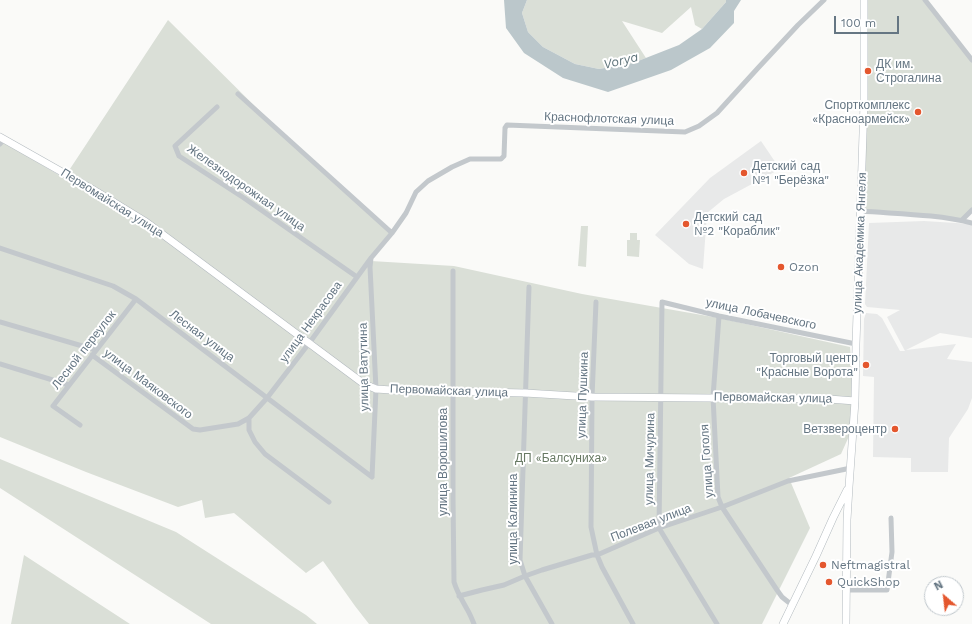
<!DOCTYPE html>
<html>
<head>
<meta charset="utf-8">
<style>
  body { margin:0 }
  #map { position:relative; width:972px; height:624px; overflow:hidden; background:#fafaf8; font-family:"Work Sans",sans-serif }
  canvas { display:block }
  .north { position:absolute; left:924px; top:576px; width:40px; height:40px; box-sizing:border-box; background:#fff; border:1px solid #c1c8cd; border-radius:50%; rotate:332deg; font-size:11px; font-weight:700; line-height:16px; text-align:center; color:#657683 }
  .north::after { content:''; display:block; margin:auto; width:14px; height:18px; background:#e4572e; clip-path:polygon(50% 0,100% 100%,50% 72%,0 100%) }
  .scale { position:absolute; left:834px; top:16px; width:65px; height:18px; box-sizing:border-box; border:2px solid #657683; border-top:0; padding-left:5px; font-size:12px; line-height:14px; white-space:nowrap; color:#657683; -webkit-text-stroke:3px #fff; paint-order:stroke }
</style>
</head>
<body>
<div id="map">
<canvas width="972" height="624"></canvas>
<div class="north">N</div>
<div class="scale">100 m</div>
</div>
<script>
const ctx = document.querySelector('canvas').getContext('2d');
ctx.lineJoin = 'round';
function paint(path, color) { ctx.fillStyle = color; ctx.fill(path, 'evenodd'); }
function strokePath(path, color, width, dash) { ctx.strokeStyle = color; ctx.lineWidth = width; ctx.lineCap = dash ? 'butt' : 'round'; ctx.setLineDash(dash || []); ctx.stroke(path); }
function label(font, color, halo, rows, align = 'center') {
  ctx.font = font + ' "Work Sans",sans-serif'; ctx.lineWidth = 4; ctx.setLineDash([]); ctx.textBaseline = 'middle'; ctx.strokeStyle = halo; ctx.fillStyle = color; for (const [text, x, y, turn = 0] of rows) {
    ctx.save(); ctx.translate(x, y); ctx.rotate((+turn || 0) * Math.PI / 180); ctx.textAlign = isNaN(turn) ? turn : align; if (halo) ctx.strokeText(text, 0, 0); ctx.fillText(text, 0, 0); ctx.restore();
  }
}
const built = new Path2D(`
  M761,141L780,169L724,199L707,213L703,269L689,264L655,235L710,178Z
  M924,221L972,224V338L940,333L906,350L956,344L947,359L972,362V398L968,409L949,438L948,472H911V458L873,457L874,377L863,376L864,319L866,313L877,314L882,318L900,351H905L887,317L900,310L867,307L865,304L869,223Z`);
const green = new Path2D(`
  M527,0H726V2L702,29L695,25L691,7L662,33L622,21L646,58L633,63L599,69L575,64L543,47L528,32L522,13Z
  M865,0H925L972,60V210L962,220L861,211Z
  M168,20L290,141L391,232L371,261L454,266L582,294L719,318L850,347L855,401L854,425L841,454L789,478L810,528L762,624H369L355,606L323,561L306,573L234,513L205,518L202,500L178,507L86,472L0,437V140L64,178Z
  M581,226H588L586,267L578,266Z
  M630,233H637V240H640L639,257L627,256V240H630Z
  M0,459L176,532L306,615L317,624H211L0,488Z
  M24,555L130,624H11Z`);
const water = new Path2D(`
  M504,0H527L522,13L528,32L543,47L575,64L599,69L633,63L679,45L702,29L726,2V0H741L734,11V23L710,48L671,70L608,92L563,78L524,53L506,28Z`);
const street = new Path2D(`
  M925,0L972,60
  M238,94L392,233
  M217,107L175,146L179,156L244,198L357,277
  M0,144L4,139
  M861,211C898,214 936,214 972,223
  M962,220L972,210
  M0,248L113,286L136,299L372,477
  M371,258L370,267L376,389L372,477
  M453,271V497L454,582C457,592 462,600 467,609C470,614 472,619 474,624
  M529,287L520,560L525,576L552,624
  M596,302L592,397L591,527L597,555L602,567L633,624
  M719,316L713,397L718,497L722,507L777,590L782,597L792,605
  M0,322L96,350
  M92,355L193,429L200,430L238,424L249,418L267,398L310,342L371,258L392,233L406,213L416,192L428,181L452,167L470,159H501L504,156L505,128L507,125L685,132L699,126L717,113L758,68L798,25L824,0
  M0,364L69,385
  M249,418V430L255,442L265,454L329,502
  M80,425L53,406L136,299
  M847,590H887L892,552L891,518
  M459,596L482,590L504,585L525,576L542,570L592,555H597L659,528L722,507L788,481L851,468
  M717,624L659,528L662,302L719,316L856,344`);
const secondary = new Path2D(`
  M0,137L92,189L146,222L364,384L376,389L407,391H440L525,393L592,397L829,399L855,401
  M783,624L816,556L833,518L847,490
  M846,624L847,520L849,487L855,401L856,344L864,103V0`);
const markers = [
  [868,71,4,"#e4572e"],
  [918,112,4,"#e4572e"],
  [744,173,4,"#e4572e"],
  [686,224,4,"#e4572e"],
  [781,267,4,"#e4572e"],
  [866,365,4,"#e4572e"],
  [895,429,4,"#e4572e"],
  [823,565,4,"#e4572e"],
  [829,582,4,"#e4572e"]
];
const poiNames = [
  ["ДК им.",876,64],
  ["Строгалина",876,78],
  ["Спорткомплекс",910,105,"right"],
  ["«Красноармейск»",910,119,"right"],
  ["Детский сад",752,166],
  ["№1 \"Берёзка\"",752,180],
  ["Детский сад",694,217],
  ["№2 \"Кораблик\"",694,231],
  ["Ozon",789,267],
  ["Торговый центр",858,358,"right"],
  ["\"Красные Ворота\"",858,372,"right"],
  ["Ветзвероцентр",887,429,"right"],
  ["Neftmagistral",831,565],
  ["QuickShop",837,582]
];
const streetNames = [
  ["Краснофлотская улица",609,119,2],
  ["Железнодорожная улица",246,188,35],
  ["Первомайская улица",112,203,32],
  ["улица Академика Янгеля",860,243,-88],
  ["улица Лобачевского",761,314,12],
  ["улица Некрасова",311,322,-54],
  ["Лесная улица",202,336,37],
  ["Лесной переулок",84,350,-52],
  ["улица Ватутина",364,367,-91],
  ["улица Маяковского",148,384,37],
  ["Первомайская улица",449,391,2],
  ["улица Пушкина",583,395,-88],
  ["Первомайская улица",773,398,1],
  ["улица Мичурина",650,459,-89],
  ["улица Гоголя",707,461,-94],
  ["улица Ворошилова",443,462,-90],
  ["улица Калинина",513,519,-90],
  ["Полевая улица",651,523,-21]
];
const parkNames = [
  ["ДП «Балсуниха»",561,458]
];
const waterNames = [
  ["Vorya",621,61,-14]
];
paint(built, '#e8e9e9');
paint(green, '#dadfd7');
paint(water, '#bbc7cb');
strokePath(secondary, '#b3babf', 8);
strokePath(street, '#c3c8cc', 5);
strokePath(secondary, '#fff', 7);
for (const [x, y, r, color] of markers) { const dot = new Path2D(); dot.arc(x, y, r, 0, 2 * Math.PI); ctx.fillStyle = color; ctx.fill(dot); strokePath(dot, '#fff', 1.5); }
label('12px', '#657683', '#fff', poiNames, 'left');
label('12px', '#657683', '#fff', streetNames);
label('12px', '#687a64', '#fff', parkNames);
label('italic 13px', '#60757c', '#fff', waterNames);
</script>
</body>
</html>
